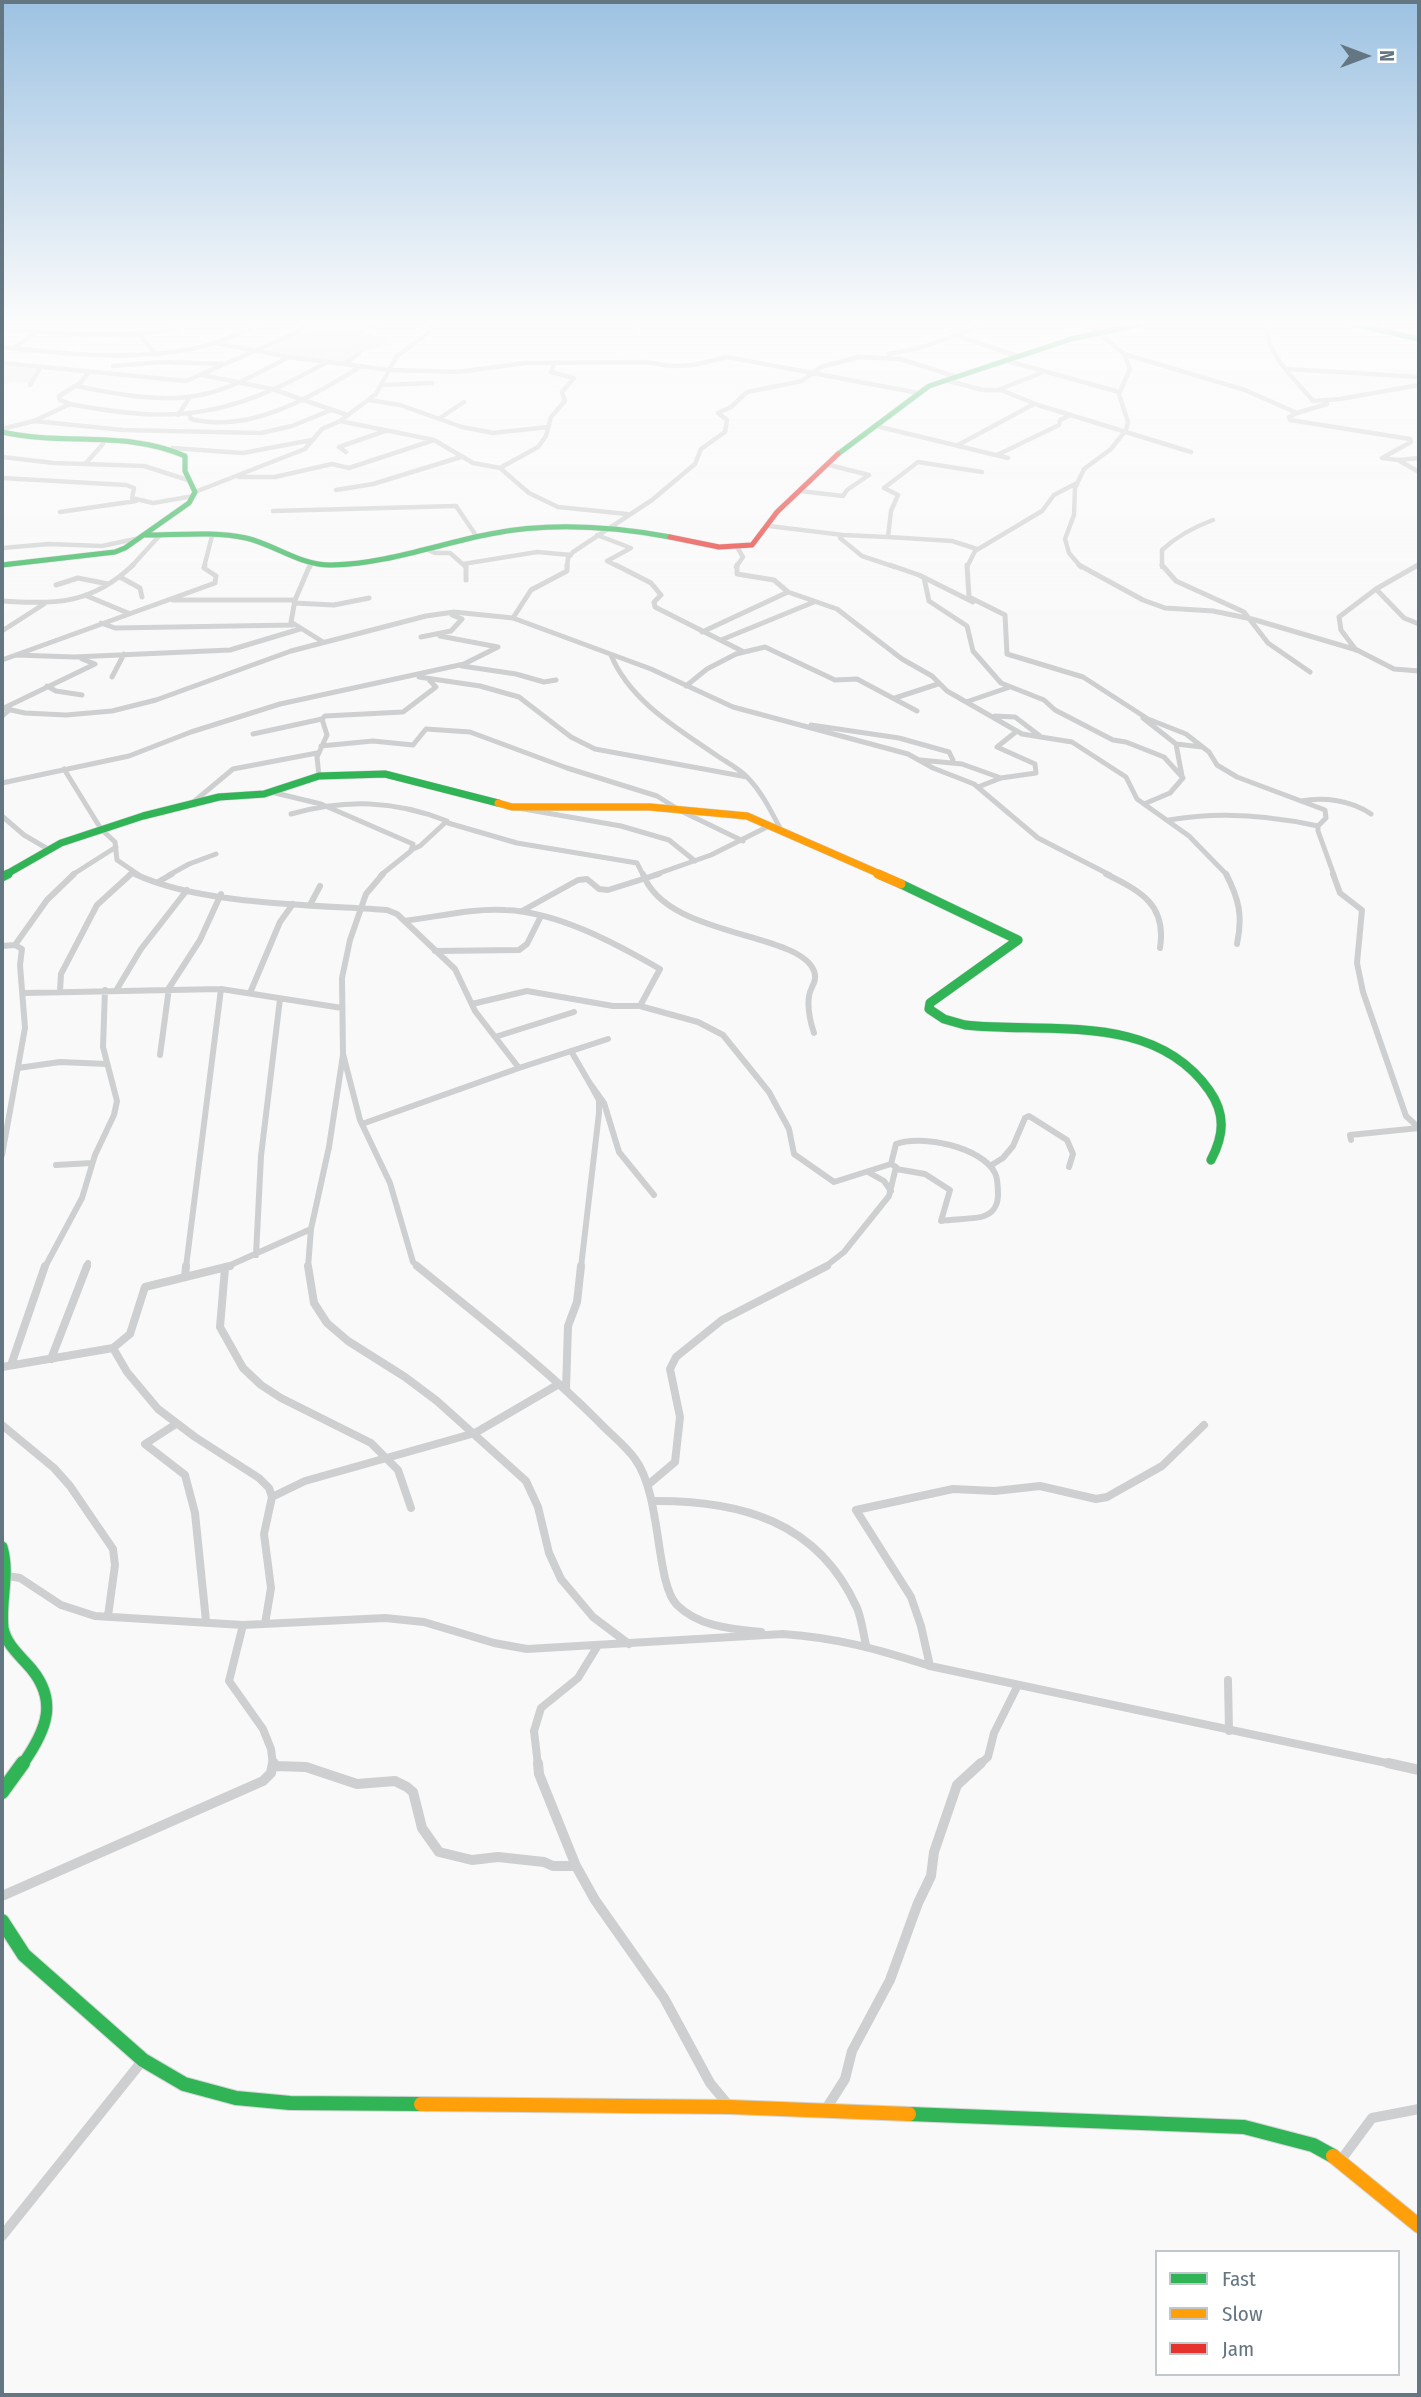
<!DOCTYPE html>
<html>
<head>
<meta charset="utf-8">
<style>
  body { margin:0 }
  #map { position:relative; width:1421px; height:2397px; overflow:hidden; background:#f9f9f9; font-family:"Fira Sans Condensed",sans-serif }
  canvas { display:block }
  .frame { position:absolute; inset:0; border:4px solid #657683; pointer-events:none }
  .legend { position:absolute; left:1155px; top:2250px; width:245px; height:126px; box-sizing:border-box; background:#fff; border:2px solid #c1c8cd; margin:0; padding:9px 12px; list-style:none; font-size:21px; color:#657683 }
  .legend li { display:flex; align-items:center; gap:14px; height:35px }
  .legend b { width:35px; border:2px solid #c1c8cd }
  .north { position:absolute; left:1330px; top:21px; width:70px; height:70px; -webkit-text-stroke:5px #fff; paint-order:stroke; rotate:90deg; font-size:19px; font-weight:700; line-height:28px; text-align:center; color:#657683 }
  .north::after { content:''; display:block; margin:auto; width:24px; height:32px; background:#657683; clip-path:polygon(50% 0,100% 100%,50% 72%,0 100%) }
</style>
</head>
<body>
<div id="map">
<canvas width="1421" height="2397"></canvas>
<div class="frame"></div>
<ul class="legend">
<li><b style="height:9px;background:#30b455"></b>Fast</li>
<li><b style="height:9px;background:#ff9f0a"></b>Slow</li>
<li><b style="height:9px;background:#e5322d"></b>Jam</li>
</ul>
<div class="north">N</div>
</div>
<script>
const ctx = document.querySelector('canvas').getContext('2d');
ctx.lineJoin = 'round';
function paint(path, color) { ctx.fillStyle = color; ctx.fill(path, 'evenodd'); }
function strokePath(path, color, width, dash) { ctx.strokeStyle = color; ctx.lineWidth = width; ctx.lineCap = dash ? 'butt' : 'round'; ctx.setLineDash(dash || []); ctx.stroke(path); }
const built = new Path2D(`
  M315,324H356L366,333L373,336H389L390,339L384,346L368,349L347,363L269,352L275,344L310,331Z
  M2,365L38,369L29,383L13,382L2,385Z`);
const streetFar4 = new Path2D(`
  M359,324L371,327L382,324
  M1266,324C1266,355 1295,379 1313,401L1340,399L1419,385
  M2,329C67,334 134,341 197,324
  M635,329L636,324
  M138,333L154,352
  M955,335L1017,356
  M216,343L289,357L389,370L459,372L525,363L646,362L670,366L694,365L727,357L919,393
  M2,347C65,354 129,361 191,349C216,344 239,334 263,324
  M14,348L36,332
  M889,354L923,347L981,326L980,324
  M1124,354L1245,390L1297,413L1289,417L1290,420L1410,439L1411,442L1382,458L1398,460L1419,472
  M1004,360L1119,392
  M2,363L186,381L298,332L306,324
  M345,364L359,353
  M113,366L163,362L223,364
  M1287,369L1419,377
  M202,375L272,389L347,415
  M945,380L983,390H1001L1038,405L1191,452
  M30,385L41,367
  M382,385L432,383
  M76,386C117,394 164,404 205,394C235,387 262,371 289,357
  M1000,389L1041,373
  M369,400L400,405L462,427L493,433L548,427
  M70,404C178,425 231,416 327,362
  M718,413L731,407L747,392L802,381L821,367L859,357L900,359L954,376
  M1297,413L1327,404
  M189,414L191,419C250,434 311,397 360,367
  M178,415L190,397
  M440,418L464,402
  M34,421L123,430L261,433L292,426L331,410
  M340,421L434,440L473,463L500,468L529,493L558,507L627,514
  M876,426L1008,458
  M2,429L34,421L70,404L60,400L59,396L80,383L89,372
  M958,445L1034,404
  M172,448L243,453L312,440
  M346,452L339,447L385,431
  M997,455L1059,425L1060,420L1071,415
  M2,457L54,463L144,466L188,480
  M1399,460L1419,458
  M86,463L103,444
  M500,468L538,447L546,436L551,417L565,401L562,392L574,378L551,372L554,364
  M239,477H275L332,464L349,468L434,440
  M2,478L126,485L134,488L132,498L153,503L194,496
  M336,490L373,484L461,457
  M800,491L843,496L847,490L869,475L829,465
  M195,492L305,449L322,429L340,421L376,394L397,356L427,334L432,324
  M273,511L456,506L477,537
  M60,512L136,501
  M769,526L843,535L888,537L891,511L898,495L884,488L918,462L982,472
  M597,535L631,548L607,561L619,567
  M888,537L952,541L977,549
  M840,538L862,556L895,567
  M2,548L49,544L102,546L140,538
  M426,549L435,553H450L466,567
  M463,564L537,552L571,555
  M131,567L160,535
  M204,567L212,536
  M310,567L311,564
  M567,567L568,558L573,552L652,500L695,464L701,449L725,432L727,420L718,413
  M736,567L743,557L737,547
  M967,567L975,551L1042,511L1054,495L1077,483
  M1081,567L1069,553L1065,539L1074,515L1075,488L1084,469L1111,449L1126,430L1128,422L1119,394L1130,369L1124,354L1088,324
  M1162,567V550C1177,536 1194,527 1213,520
  M1415,567L1419,565`);
const streetFar3 = new Path2D(`
  M310,565L295,600L291,622L323,642
  M466,565V580
  M616,565L651,583L661,595L654,602L655,607L742,651
  M737,565V574L774,580L788,592L837,609L902,659L932,676L947,691L1022,734L1072,742L1126,777L1137,799L1189,836L1227,875
  M890,565L919,575L973,602
  M967,565L969,597L1005,615L1007,654L1083,677L1148,719L1186,734L1209,752L1217,765L1237,777L1325,810L1326,818L1318,826V831L1334,875
  M1079,565L1143,600L1165,608L1213,611L1252,619L1357,650L1394,669L1419,671
  M1162,565L1176,581L1244,612L1268,643L1310,672
  M120,577L140,588L142,597
  M924,578L929,601L967,626L973,651L1001,683L1044,700L1055,710L1113,740L1126,742L1164,757L1183,778L1170,793L1144,804
  M56,585L78,578L108,584
  M1376,589L1404,618L1419,624
  M87,596L128,613
  M173,600H295
  M2,601C55,605 92,604 133,565
  M294,603L334,605L369,598
  M513,618L531,590L567,571V565
  M101,623L115,628L293,625
  M2,631L44,604
  M702,632L788,592
  M440,636L498,647
  M421,637L451,631L462,619L452,615
  M721,640L814,602
  M1356,650L1341,630L1339,617L1376,589L1418,565
  M16,655L74,657L230,650L300,629
  M611,655C630,701 677,728 716,755C726,762 738,768 747,777C762,792 772,813 782,832
  M2,660L215,583L216,576L204,568L205,565
  M462,666L516,674L544,682L556,680
  M112,677L124,654
  M419,677L480,686L519,697L571,737L595,749L747,777
  M47,686L56,691L82,695
  M686,686L707,669L736,654L765,647L835,680L857,679L917,711
  M895,698L938,684
  M966,702L1010,687
  M2,708L25,713L66,715L112,711L156,700L291,651L426,616L454,612L513,618L651,669L733,707L908,754L933,768L974,784L1038,838L1110,875
  M4,708L95,664L82,659
  M2,716L10,709
  M995,716L1015,717L1040,736
  M1143,718L1176,744L1182,776
  M811,725L899,738L949,752L953,760
  M253,734L322,719
  M1176,744L1202,747
  M321,746L373,741L413,745L426,729L470,732L567,768L657,796L681,811L743,841
  M920,760L962,764L1001,778L978,787
  M64,769L101,829L115,842L117,860L139,875
  M319,776L317,757L327,735L322,719L325,716L403,712L436,687L430,681
  M1001,778L1036,773L1035,764L997,747L1017,731
  M2,783L129,756L191,732L280,704L464,664L498,647
  M271,792L321,804L413,844L411,851L381,875
  M1301,801C1324,797 1351,800 1371,814
  M191,804L233,769L317,753
  M518,808L621,826L669,840L695,861
  M291,814C345,799 394,800 447,821L420,846L411,850
  M2,816L24,835L48,849
  M1169,820C1220,811 1268,815 1318,826
  M448,823L517,843L637,863L643,875
  M72,875L116,847
  M129,875L133,872
  M169,875L189,864L216,854
  M654,875L711,855L769,826`);
const streetFar2 = new Path2D(`
  M135,874C200,905 315,905 387,910L397,914L455,969L475,1011L495,1037L574,1012
  M383,874L366,894L350,940L342,978L343,1054L360,1120L390,1183L413,1262L419,1267
  M643,874C666,938 799,931 814,971C818,982 810,987 809,996C807,1009 810,1021 814,1033
  M1106,874C1140,891 1167,904 1160,948
  M1226,874C1239,899 1243,916 1237,944
  M1333,874L1340,893L1362,910L1357,963L1363,992L1406,1116L1419,1128
  M158,882L172,874
  M310,905L320,886
  M522,911L578,880L587,879L599,889L608,890L659,874
  M404,921C437,917 472,908 505,910C558,912 615,943 660,969L640,1006L698,1022L723,1035L769,1092L789,1129L794,1154L834,1182L891,1164L896,1167L889,1196L844,1252L825,1267
  M15,945L47,900L74,874
  M2,946L15,945L22,949L20,965L25,1028L2,1155
  M435,951L519,950L527,944L541,916
  M117,989L141,949L187,890
  M60,991L61,974L97,905L131,874
  M24,993L221,989L342,1008
  M250,993L280,922L293,904
  M472,1004L527,991L613,1006H640
  M571,1051L589,1082
  M160,1055L169,988L200,940L221,894
  M18,1068L60,1062L107,1064
  M519,1068L608,1039
  M362,1124L519,1068L495,1037
  M1351,1140L1350,1135L1419,1128
  M891,1164L896,1144C921,1134 982,1147 995,1173C998,1179 998,1189 998,1195C998,1205 993,1213 984,1216C979,1219 951,1219 941,1221L950,1190L925,1174L896,1169
  M56,1165L92,1163
  M990,1166L1003,1158L1013,1146L1025,1118L1029,1116L1067,1140L1073,1154L1069,1167
  M868,1172L884,1181L891,1191
  M256,1255L261,1156L280,999
  M45,1267L82,1198L95,1155L114,1115L117,1101L103,1047L105,990
  M86,1267L88,1263
  M186,1267L221,989
  M226,1267L311,1229L329,1147L343,1055
  M308,1267L311,1229
  M581,1267L599,1113V1100L589,1082L604,1103L619,1152L654,1195`);
const streetFar1 = new Path2D(`
  M308,1266L314,1303L327,1323L348,1341L405,1377L437,1401L526,1481L538,1507L549,1553L561,1579L593,1617L629,1644
  M417,1266C478,1316 542,1365 598,1421C610,1434 625,1445 635,1459C662,1495 655,1583 677,1605C699,1627 732,1629 761,1632
  M225,1268L220,1327L243,1368L261,1385L281,1398L371,1443L398,1470L411,1508
  M185,1277L186,1266
  M113,1348L127,1372L158,1409L195,1437L259,1478L269,1488L272,1497L264,1534L271,1588L265,1624
  M51,1359L87,1266
  M11,1365L45,1266
  M2,1367L113,1348L130,1334L145,1287L230,1266
  M566,1389L568,1326L577,1302L581,1266
  M176,1424L145,1444L185,1475L195,1513L206,1621
  M2,1425L54,1468L70,1486L113,1549L115,1565L108,1616
  M649,1484L675,1462L680,1417L670,1369L676,1357L722,1320L827,1266
  M272,1497L305,1481L475,1433L559,1384
  M652,1501C740,1500 818,1521 857,1608C862,1620 863,1633 866,1645
  M8,1576L20,1578L61,1605L95,1616L243,1625L385,1618L424,1622L494,1643L527,1649L783,1634C839,1638 877,1649 930,1666L1396,1765
  M243,1625L229,1681L263,1729L271,1749L273,1765
  M930,1666L921,1626L911,1597L856,1510L953,1489L995,1491L1040,1486L1096,1499L1107,1497L1162,1466L1204,1425
  M1228,1680L1229,1731
  M538,1765L534,1731L541,1708L578,1678L597,1647
  M979,1765L988,1757L994,1733L1018,1685`);
const street = new Path2D(`
  M274,1763L275,1766L306,1767L357,1784L395,1781L407,1787L413,1792L422,1828L439,1852L472,1860L498,1857L544,1862L553,1866H576
  M538,1763L539,1774L576,1866L595,1900L664,1998L710,2083L730,2107
  M1388,1763L1419,1770
  M2,1896L263,1781L271,1773L273,1763
  M824,2112L845,2079L852,2051L890,1980L918,1903L931,1876L934,1852L957,1785L981,1763
  M1341,2160L1372,2118L1419,2109
  M2,2236L143,2060`);
const fastFar4 = new Path2D(`
  M1352,324L1419,339
  M2,432C63,446 127,430 185,456V471L195,492L189,503L125,548L115,552L2,565
  M838,454L929,386L1071,339L1141,324
  M145,535C178,535 214,531 246,538C276,545 301,566 332,565C386,564 438,544 490,534C550,522 610,526 670,537`);
const fastFar3 = new Path2D(`
  M5,875L61,843L143,816L219,797L264,794L319,776L385,774L498,803`);
const fastFar2 = new Path2D(`
  M2,877L8,874
  M901,884L1018,940L930,1003L929,1009L944,1019L965,1025C1047,1034 1153,1011 1209,1090C1226,1114 1224,1135 1211,1160`);
const fastFar1 = new Path2D(`
  M2,1547C10,1574 0,1601 3,1628C6,1643 17,1653 27,1664C60,1699 47,1730 22,1765`);
const fast = new Path2D(`
  M2,1792L23,1763
  M2,1921L24,1955L143,2060L184,2084L236,2098L290,2103L421,2104
  M909,2114L1244,2127L1313,2145L1333,2156`);
const slowFar2 = new Path2D(`
  M498,803L512,807H650L747,816L882,875`);
const slowFar1 = new Path2D(`
  M878,874L901,884`);
const slow = new Path2D(`
  M421,2104L730,2107L909,2114
  M1333,2156L1419,2226`);
const jam = new Path2D(`
  M670,537L719,547L752,545L777,512L838,454`);
paint(built, '#e8e9e9');
strokePath(fastFar4, '#d5d6d7', 6);
strokePath(fastFar3, '#d5d6d7', 8);
strokePath(fastFar2, '#d5d6d7', 10);
strokePath(fastFar1, '#d5d6d7', 13);
strokePath(fast, '#d5d6d7', 16);
strokePath(slowFar2, '#d5d6d7', 8);
strokePath(slowFar1, '#d5d6d7', 10);
strokePath(slow, '#d5d6d7', 16);
strokePath(jam, '#d5d6d7', 6);
strokePath(streetFar4, '#cecfd0', 4.5);
strokePath(streetFar3, '#cecfd0', 5);
strokePath(streetFar2, '#cecfd0', 6);
strokePath(streetFar1, '#cecfd0', 8);
strokePath(street, '#cecfd0', 10);
strokePath(fastFar4, '#30b455', 5);
strokePath(fastFar3, '#30b455', 7);
strokePath(fastFar2, '#30b455', 9);
strokePath(fastFar1, '#30b455', 11);
strokePath(fast, '#30b455', 14);
strokePath(slowFar2, '#ff9f0a', 7);
strokePath(slowFar1, '#ff9f0a', 9);
strokePath(slow, '#ff9f0a', 14);
strokePath(jam, '#e5322d', 5);
const sky = ctx.createLinearGradient(0, 0, 0, 659);
sky.addColorStop(0, '#9dc2e2');
sky.addColorStop(0.49, '#fcfcfc');
sky.addColorStop(1, '#fcfcfc00');
ctx.fillStyle = sky;
ctx.fillRect(0, 0, 1421, 659);
</script>
</body>
</html>
